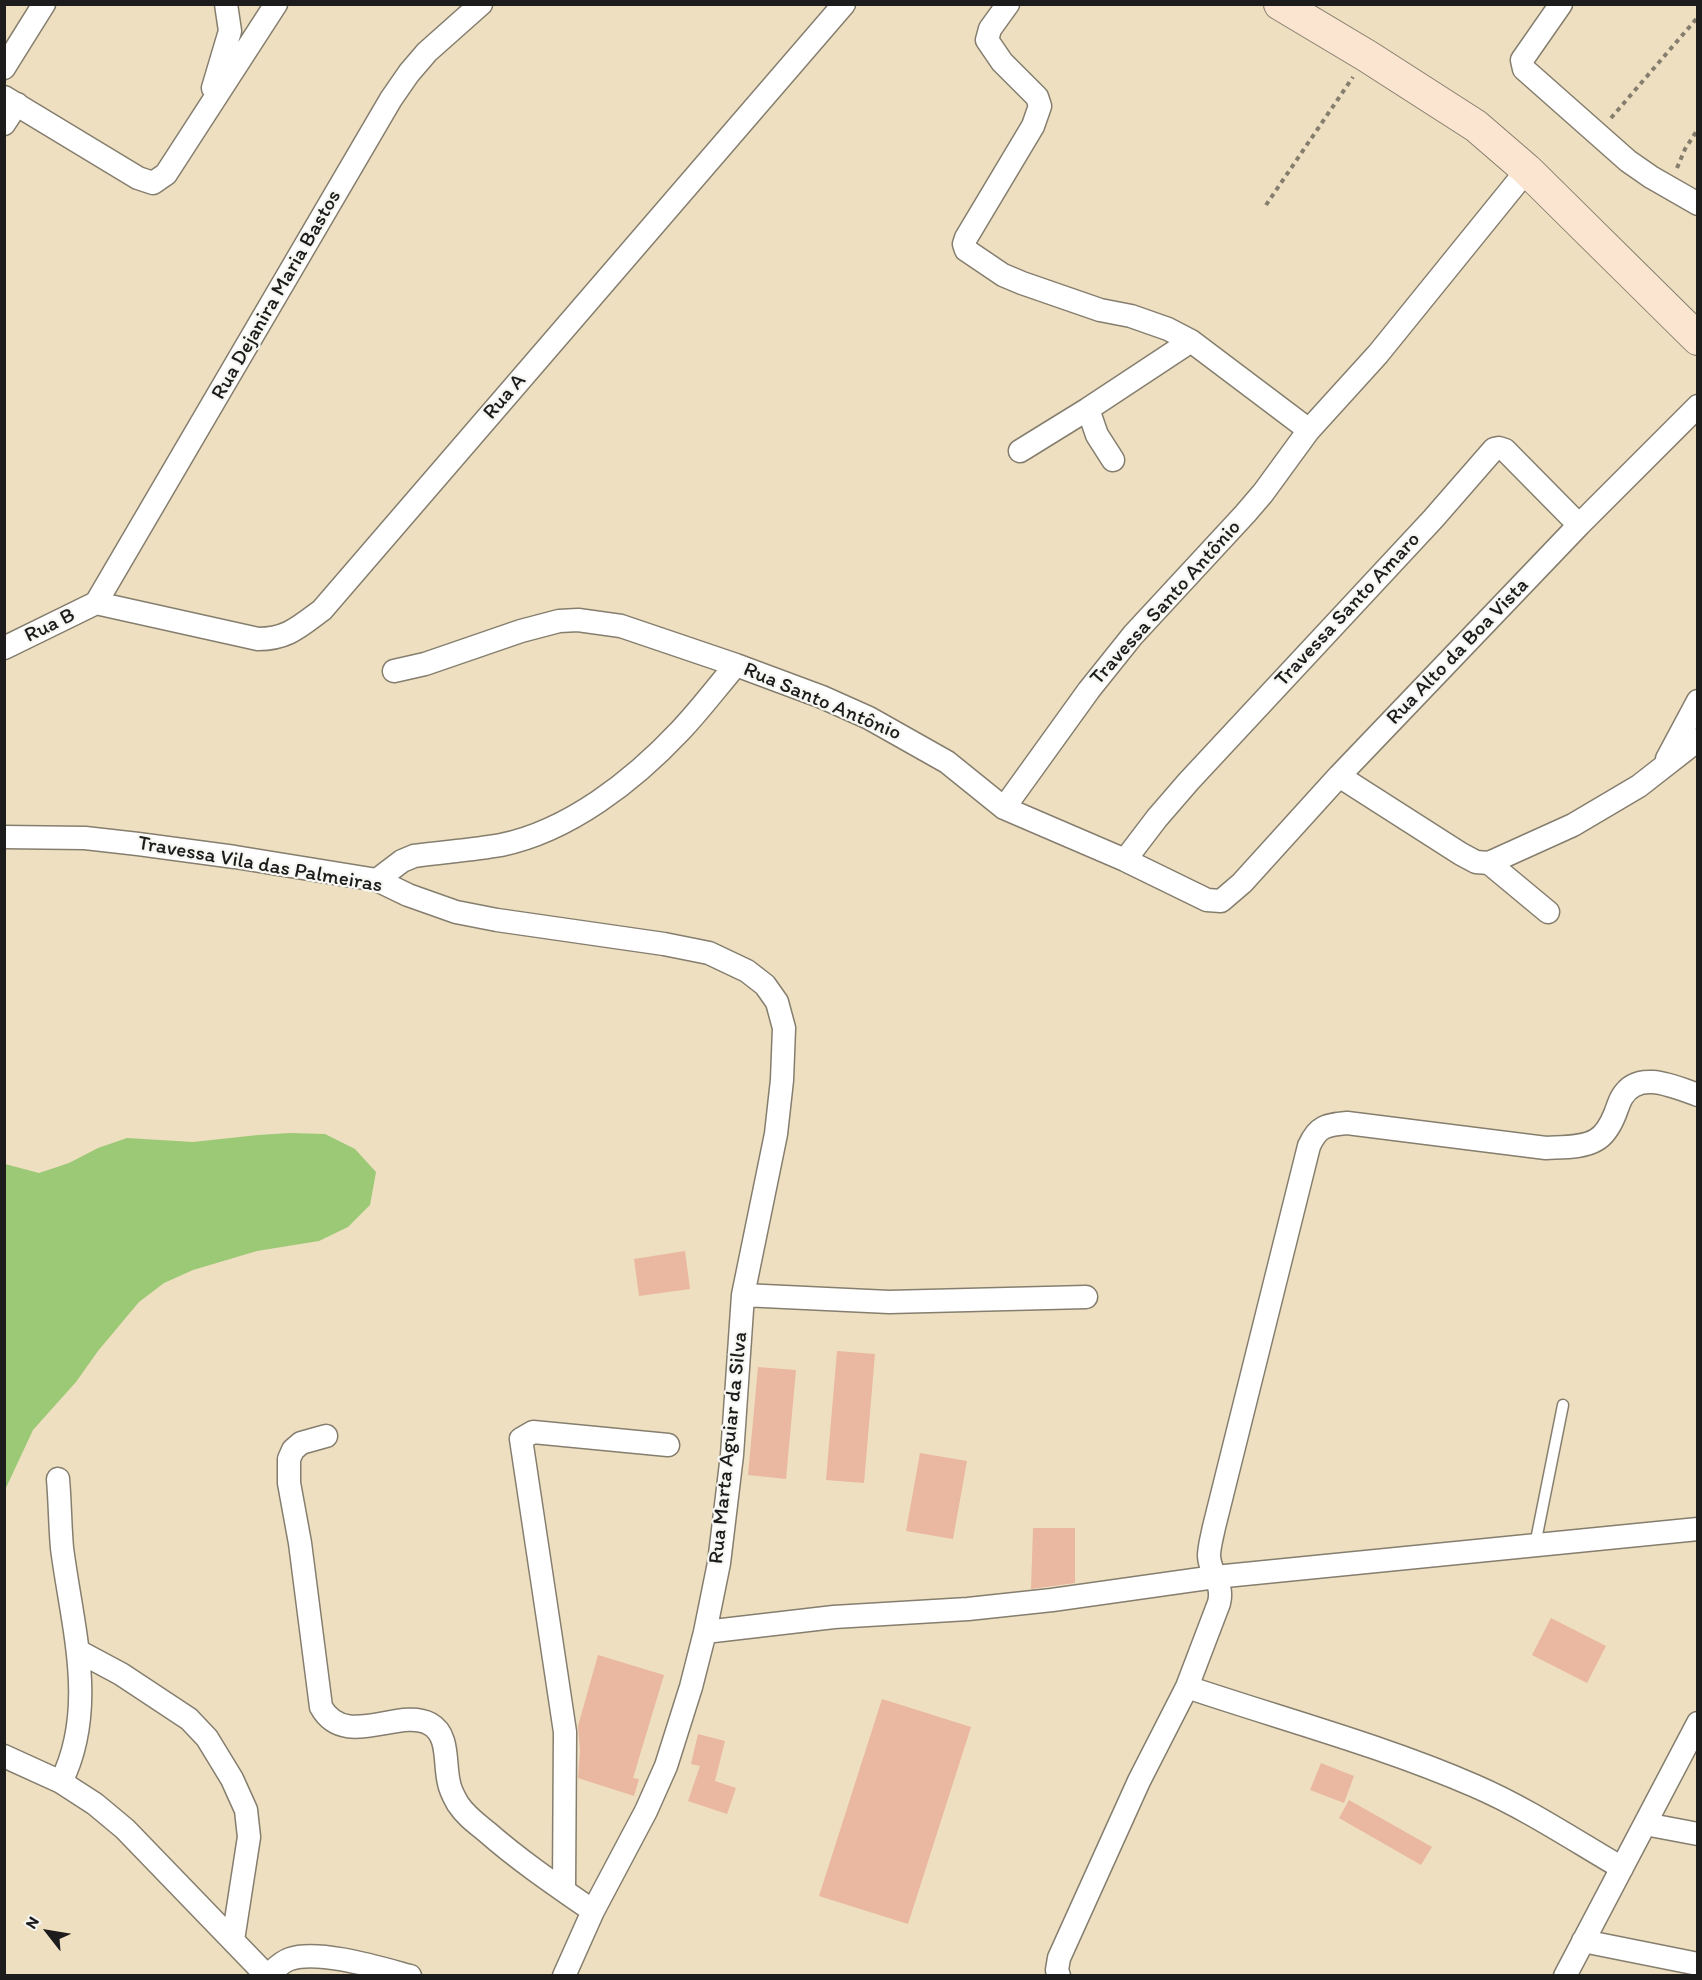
<!DOCTYPE html>
<html>
<head>
<meta charset="utf-8">
<style>
  body { margin:0 }
  #map { position:relative; width:1702px; height:1980px; overflow:hidden; background:#eedfc0; font-family:Itim,sans-serif }
  canvas { display:block }
  .frame { position:absolute; inset:0; border:6px solid #1c1c1c; pointer-events:none }
  .north { position:absolute; left:18px; top:1902px; width:60px; height:60px; -webkit-text-stroke:4px #f6f6f2; paint-order:stroke; rotate:301deg; font-size:16px; font-weight:700; line-height:24px; text-align:center; color:#1c1c1c }
  .north::after { content:''; display:block; margin:auto; width:21px; height:27px; background:#1c1c1c; clip-path:polygon(50% 0,100% 100%,50% 72%,0 100%) }
</style>
</head>
<body>
<div id="map">
<canvas width="1702" height="1980"></canvas>
<div class="frame"></div>
<div class="north">N</div>
</div>
<script>
const ctx = document.querySelector('canvas').getContext('2d');
ctx.lineJoin = 'round';
function paint(path, color) { ctx.fillStyle = color; ctx.fill(path, 'evenodd'); }
function strokePath(path, color, width, dash) { ctx.strokeStyle = color; ctx.lineWidth = width; ctx.lineCap = dash ? 'butt' : 'round'; ctx.setLineDash(dash || []); ctx.stroke(path); }
function label(font, color, halo, rows, align = 'center') {
  ctx.font = font + ' Itim,sans-serif'; ctx.lineWidth = 4.5; ctx.setLineDash([]); ctx.textBaseline = 'middle'; ctx.strokeStyle = halo; ctx.fillStyle = color; for (const [text, x, y, turn = 0] of rows) {
    ctx.save(); ctx.translate(x, y); ctx.rotate((+turn || 0) * Math.PI / 180); ctx.textAlign = isNaN(turn) ? turn : align; if (halo) ctx.strokeText(text, 0, 0); ctx.fillText(text, 0, 0); ctx.restore();
  }
}
const green = new Path2D(`
  M290,1133L325,1134L355,1149L376,1172L370,1205L348,1227L319,1241L257,1251L193,1270L164,1283L139,1302L98,1351L76,1382L33,1430L5,1490V1164L39,1173L69,1163L98,1148L127,1138L193,1142L258,1135Z`);
const building = new Path2D(`
  M685,1251L690,1289L639,1296L634,1259Z
  M837,1351L875,1354L864,1483L826,1480Z
  M758,1367L796,1370L786,1479L748,1475Z
  M920,1453L967,1461L953,1539L906,1531Z
  M1033,1528H1075V1583L1031,1589Z
  M1551,1618L1606,1646L1587,1683L1532,1655Z
  M598,1655L664,1675L633,1778L639,1779L634,1796L578,1778L580,1751L578,1726Z
  M882,1699L971,1727L908,1924L819,1896Z
  M698,1734L725,1741L715,1781L736,1788L727,1814L688,1801L700,1766L691,1764Z
  M1321,1763L1354,1776L1344,1803L1310,1790Z
  M1349,1800L1432,1847L1421,1865L1339,1818Z`);
const path = new Path2D(`
  M1611,118L1698,17
  M1677,168L1685,149L1698,129
  M1266,205L1353,77`);
const service = new Path2D(`
  M1535,1545L1563,1405`);
const minor = new Path2D(`
  M1008,4L990,29L987,40L1002,62L1037,97L1040,106L1033,126L966,238L964,244L966,250L1003,275L1022,283L1100,310L1131,316L1168,329L1191,341L1309,430
  M1561,4L1522,60L1524,69L1628,161L1651,177L1698,204
  M4,68L44,4
  M213,88L230,31L226,4
  M4,97L138,178L153,183L166,174L276,4
  M4,124L17,104
  M1020,451L1088,409
  M1113,460L1097,435L1088,409L1191,341
  M96,603L258,639C287,639 299,627 322,610L844,4
  M96,603L391,99L409,73L427,52L481,4
  M4,648L96,603
  M394,671L425,664L521,631L559,621L578,620L621,626L736,665L822,697L869,718L947,762L1004,808L1125,860L1207,900L1221,901L1242,883L1339,776L1579,525L1698,406
  M1667,759L1698,701
  M1339,776L1461,854L1476,862L1489,863L1573,825L1639,786L1698,740
  M1004,808L1089,690L1133,635L1245,514L1263,493L1309,430L1378,354L1527,170
  M4,837L85,838L138,844L235,857L377,880L408,895L456,912L497,920L664,944L709,953L747,971L765,985L777,1002L784,1028L782,1080L776,1134L743,1295L732,1455L719,1563L705,1632L691,1687L666,1766L646,1811L593,1911L564,1976
  M1125,860L1157,818L1189,781L1433,519L1494,449L1499,448L1505,450L1579,525
  M1489,863L1548,912
  M377,880L402,861L414,856C443,852 472,850 501,845C569,831 633,781 680,731C700,710 717,687 736,665
  M743,1295L889,1302L1086,1297
  M326,1436L301,1443L293,1450L289,1459V1483L300,1543L321,1707C345,1750 399,1707 430,1724C450,1735 444,1764 449,1783C450,1790 454,1797 458,1804C466,1816 476,1823 487,1832C520,1861 557,1886 593,1911
  M58,1479C60,1502 60,1525 62,1548C72,1626 98,1708 61,1782
  M705,1632L834,1617L968,1609L1052,1600L1215,1577L1698,1529
  M78,1651L121,1674L189,1719L207,1738L232,1779L246,1810L249,1837L233,1940
  M1187,1687C1282,1719 1383,1746 1475,1786C1526,1808 1574,1840 1622,1868
  M4,1756L61,1782L95,1804L125,1829L267,1976
  M1645,1824L1698,1834
  M564,1890L565,1732L521,1439L533,1432L668,1445
  M1583,1941L1698,1964
  M267,1976C274,1970 281,1962 290,1959C318,1949 380,1968 410,1976
  M1059,1976L1057,1970L1059,1958L1139,1781L1187,1687L1219,1603C1224,1583 1210,1575 1209,1556C1209,1547 1212,1537 1214,1527L1309,1146C1318,1126 1326,1125 1347,1123L1546,1148C1561,1147 1583,1148 1596,1140C1605,1135 1611,1124 1615,1114C1617,1109 1619,1102 1622,1097C1638,1069 1675,1087 1698,1095
  M1565,1976L1698,1723`);
const secondary = new Path2D(`
  M1280,4L1367,56L1476,126L1527,170L1698,339`);
const streetNames = [
  ["Rua Dejanira Maria Bastos",277,295,-60],
  ["Rua A",505,397,-49],
  ["Travessa Santo Antônio",1166,603,-48],
  ["Travessa Santo Amaro",1348,610,-47],
  ["Rua B",50,626,-26],
  ["Rua Alto da Boa Vista",1458,652,-46],
  ["Rua Santo Antônio",822,702,23],
  ["Travessa Vila das Palmeiras",260,865,10],
  ["Rua Marta Aguiar da Silva",729,1448,-84]
];
paint(green, '#9cc976');
paint(building, '#eab7a0');
strokePath(service, '#857e6e', 13);
strokePath(minor, '#857e6e', 25);
strokePath(secondary, '#857e6e', 34);
strokePath(path, '#857e6e', 4, [4.5, 4.5]);
strokePath(service, '#fff', 10);
strokePath(minor, '#fff', 22);
strokePath(secondary, '#fce5d0', 32);
label('21px', '#1c1c1c', '#f6f6f2', streetNames);
</script>
</body>
</html>
